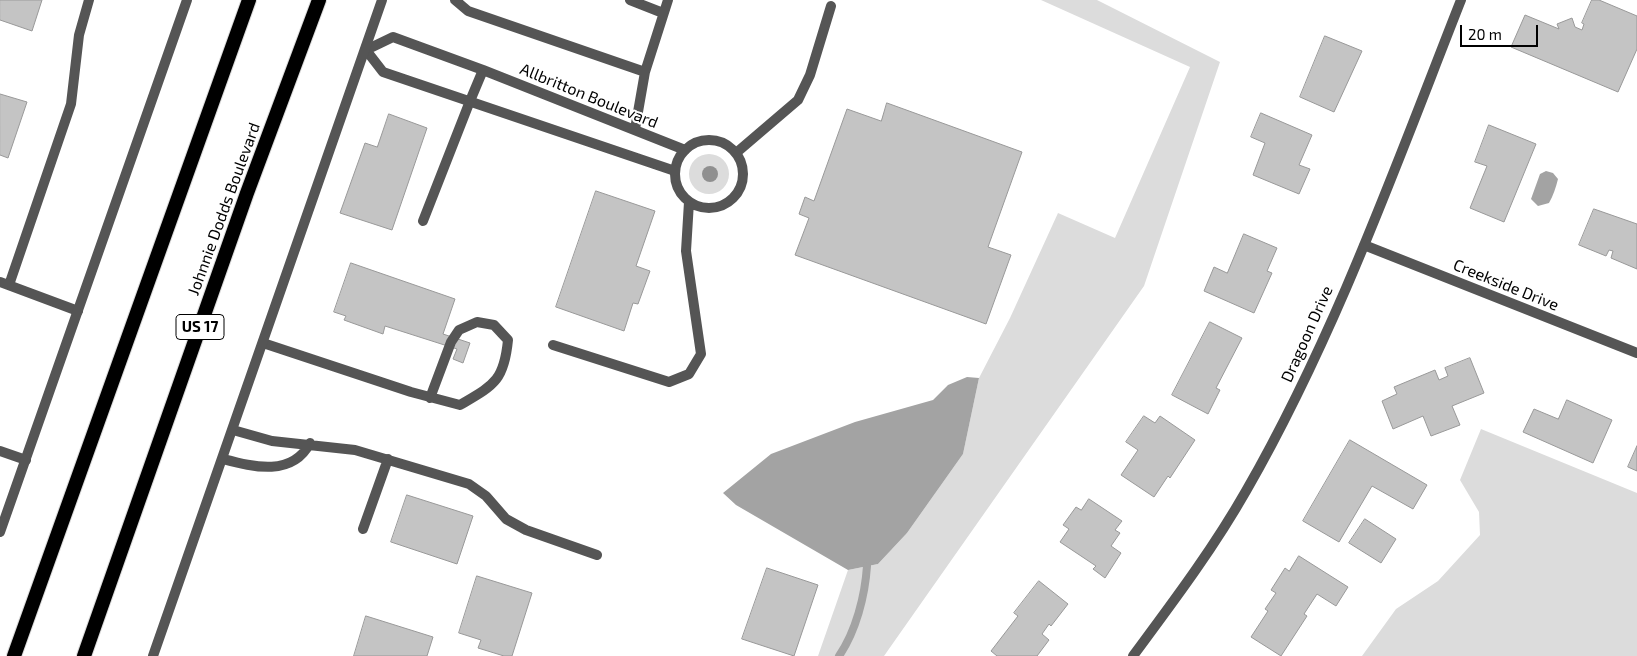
<!DOCTYPE html>
<html>
<head>
<meta charset="utf-8">
<style>
  body { margin:0 }
  #map { position:relative; width:1637px; height:656px; overflow:hidden; background:#fff; font-family:"Exo 2",sans-serif }
  canvas { display:block }
  .scale { position:absolute; left:1460px; top:25px; width:78px; height:22px; box-sizing:border-box; border:2px solid #000; border-top:0; padding-left:6px; font-size:15px; line-height:18px; white-space:nowrap; color:#000; -webkit-text-stroke:4px #fff; paint-order:stroke }
</style>
</head>
<body>
<div id="map">
<canvas width="1637" height="656"></canvas>
<div class="scale">20 m</div>
</div>
<script>
const ctx = document.querySelector('canvas').getContext('2d');
ctx.lineJoin = 'round';
function paint(path, color) { ctx.fillStyle = color; ctx.fill(path, 'evenodd'); }
function strokePath(path, color, width, dash) { ctx.strokeStyle = color; ctx.lineWidth = width; ctx.lineCap = dash ? 'butt' : 'round'; ctx.setLineDash(dash || []); ctx.stroke(path); }
function label(font, color, halo, rows, align = 'center') {
  ctx.font = font + ' "Exo 2",sans-serif'; ctx.lineWidth = 4; ctx.setLineDash([]); ctx.textBaseline = 'middle'; ctx.strokeStyle = halo; ctx.fillStyle = color; for (const [text, x, y, turn = 0] of rows) {
    ctx.save(); ctx.translate(x, y); ctx.rotate((+turn || 0) * Math.PI / 180); ctx.textAlign = isNaN(turn) ? turn : align; if (halo) ctx.strokeText(text, 0, 0); ctx.fillText(text, 0, 0); ctx.restore();
  }
}
const green = new Path2D(`
  M1041,0H1097L1220,62L1144,286L884,656H818L848,570L878,564L907,533L963,454L979,378L1010,318L1058,213L1115,238L1190,67Z
  M689 174a20 20 0 1 1 40 0a20 20 0 1 1-40 0Z
  M1481,429L1637,493V656H1362L1396,609L1438,581L1480,535L1479,512L1460,480Z`);
const water = new Path2D(`
  M1546,171L1553,173L1558,179C1556,187 1553,196 1549,203L1538,206L1531,199L1540,174Z
  M967,377L979,378L963,454L907,533L878,564L848,570L736,505L723,493L771,454L855,422L933,400L948,385Z`);
const stream = new Path2D(`
  M839,656C856,631 865,596 867,566`);
const building = new Path2D(`
  M0,0H42L32,31L0,20Z
  M1592,0H1599L1637,16V49L1618,92L1511,47L1525,15L1559,29L1557,24L1572,18L1575,27L1582,30L1584,24L1582,23Z
  M1325,36L1362,51L1334,112L1300,97Z
  M0,94L27,102L8,158L0,155Z
  M887,103L1022,152L988,247L1011,255L986,324L795,255L809,218L799,214L805,197L814,201L847,109L881,121Z
  M1261,113L1312,135L1299,165L1310,169L1299,194L1253,175L1265,143L1251,137Z
  M389,114L427,128L392,230L340,213L365,143L377,147Z
  M1489,125L1536,144L1504,222L1470,208L1487,166L1475,162Z
  M596,191L655,211L636,266L650,271L638,304L633,303L624,331L556,307Z
  M1594,209L1637,224V269L1611,258L1613,251L1609,250L1606,256L1579,245Z
  M1244,234L1277,248L1267,271L1272,273L1254,313L1204,291L1214,267L1227,273Z
  M351,263L455,299L443,334L470,343L463,363L453,359L457,349L385,326L383,334L344,320L346,316L334,312Z
  M1210,322L1242,338L1216,388L1220,390L1208,414L1172,395Z
  M1470,358L1484,393L1452,406L1460,425L1431,436L1423,416L1393,429L1382,401L1397,394L1394,387L1435,370L1439,380L1448,376L1445,368Z
  M1567,400L1612,420L1593,463L1523,432L1534,409L1558,419Z
  M1144,416L1155,423L1160,416L1195,440L1170,478L1168,476L1154,497L1121,475L1138,450L1126,442Z
  M1350,440L1427,485L1413,509L1372,486L1339,542L1303,521Z
  M1637,446V471L1628,467Z
  M407,495L473,516L457,564L391,542Z
  M1089,499L1122,521L1115,530L1120,533L1111,546L1121,553L1105,578L1093,569L1096,566L1060,542L1069,529L1063,525L1076,507L1081,510Z
  M1365,519L1396,539L1381,563L1349,543Z
  M1299,556L1348,587L1336,606L1317,594L1304,614L1307,616L1281,656L1251,637L1268,611L1265,609L1276,593L1271,590L1285,568L1289,571Z
  M767,568L818,585L794,656L742,639Z
  M477,576L532,593L512,656H504L478,648L481,640L459,633Z
  M1039,581L1068,604L1051,626L1049,624L1042,634L1049,640L1037,656H997L991,651L1018,616L1014,613Z
  M366,616L433,637L427,656H354Z`);
const service = new Path2D(`
  M455,0L468,11L645,72
  M630,0L663,13
  M635,129L645,72L668,0
  M675 174a34 34 0 1 1 68 0a34 34 0 1 1-68 0Z
  M736,153L798,100L810,75L831,6
  M423,221L470,101
  M0,282L78,311
  M9,285L71,104L79,35L89,0
  M263,343L411,392L460,405C494,385 504,381 508,340L494,325L477,322L459,330L451,342L430,398
  M553,345L669,382L689,374L701,354L686,251L689,202
  M233,430L272,441L355,450L469,484L486,496L506,519L526,530L597,555
  M223,459C254,467 292,477 310,443
  M363,529L388,459`);
const minor = new Path2D(`
  M470,101L483,70
  M675,171L383,72L366,50L393,37L483,70L685,150
  M1364,245L1637,353
  M0,451L26,460
  M1133,656C1173,602 1213,549 1246,491C1335,336 1396,165 1461,0`);
const tertiary = new Path2D(`
  M0,532L187,0
  M153,656L382,0`);
const trunk = new Path2D(`
  M14,656L249,0
  M84,656L247,193L319,0`);
const trees = [
  [710,174]
];
const shields = [
  [200,327,48]
];
const shieldNames = [
  ["US 17",200,327]
];
const streetNames = [
  ["Allbritton Boulevard",589,96,22],
  ["Johnnie Dodds Boulevard",224,209,-70],
  ["Creekside Drive",1506,285,22],
  ["Dragoon Drive",1307,334,-66]
];
paint(green, '#dcdcdc');
paint(water, '#a3a3a3');
strokePath(stream, '#a3a3a3', 8);
paint(building, '#c4c4c4');
strokePath(building, '#999', 1);
strokePath(trunk, '#dbdbdb', 16);
strokePath(service, '#555', 10);
strokePath(minor, '#555', 10);
strokePath(tertiary, '#555', 10);
strokePath(trunk, '#000', 14);
ctx.fillStyle = '#8f8f8f';
for (const [x, y] of trees) { ctx.beginPath(); ctx.arc(x, y, 8, 0, 2 * Math.PI); ctx.fill(); }
for (const [x, y, w] of shields) { const box = new Path2D(); box.roundRect(x - w / 2, y - 12.5, w, 25, 4); ctx.fillStyle = '#fff'; ctx.fill(box); strokePath(box, '#000', 1); }
label('bold 15px', '#000', null, shieldNames);
label('16px', '#000', '#fff', streetNames);
</script>
</body>
</html>
